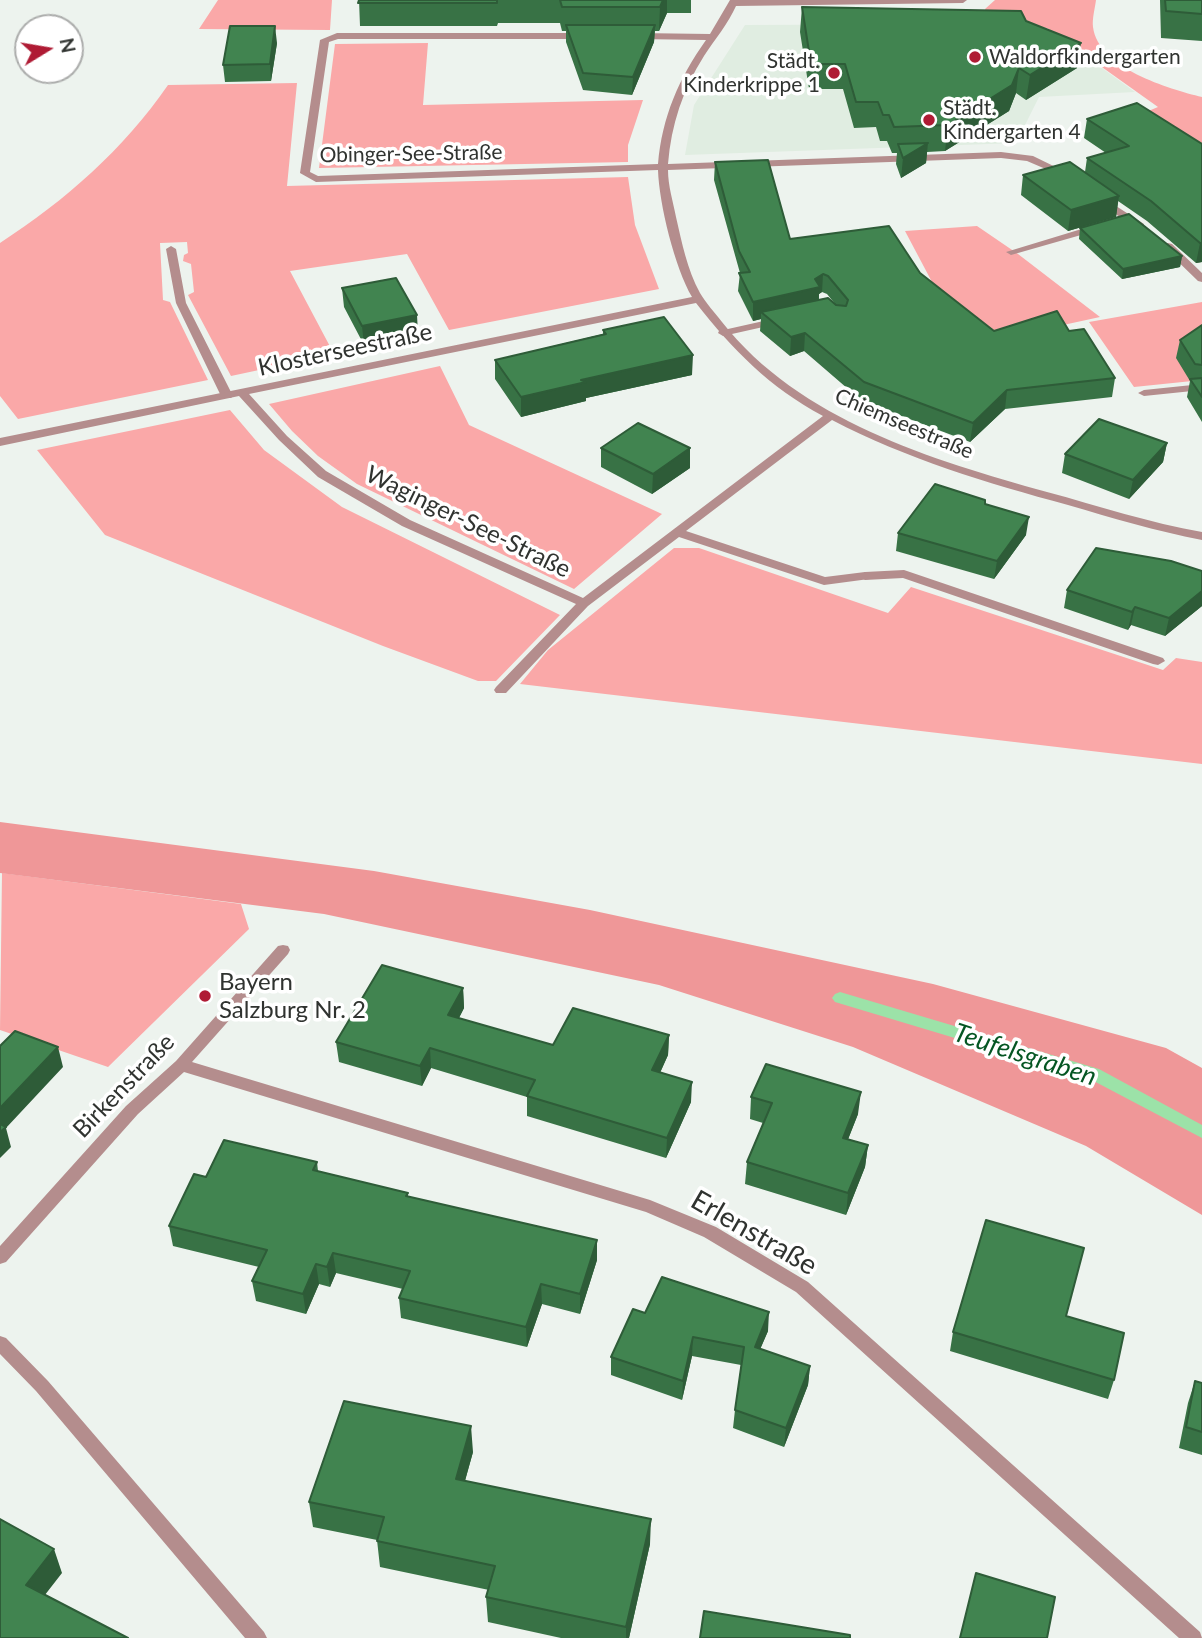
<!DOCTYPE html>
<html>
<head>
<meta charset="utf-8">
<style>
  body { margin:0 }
  #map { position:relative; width:1202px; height:1638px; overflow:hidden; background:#edf3ee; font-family:Lato,sans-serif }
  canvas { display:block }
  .north { position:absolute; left:14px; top:14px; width:70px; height:70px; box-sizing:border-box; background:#fff; border:2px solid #acadac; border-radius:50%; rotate:79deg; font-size:19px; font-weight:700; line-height:28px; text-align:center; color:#303330 }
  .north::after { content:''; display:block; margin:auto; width:24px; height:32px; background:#af1b34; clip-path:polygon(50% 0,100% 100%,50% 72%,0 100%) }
</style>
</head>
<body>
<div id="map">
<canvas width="1202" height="1638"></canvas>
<div class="north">N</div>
</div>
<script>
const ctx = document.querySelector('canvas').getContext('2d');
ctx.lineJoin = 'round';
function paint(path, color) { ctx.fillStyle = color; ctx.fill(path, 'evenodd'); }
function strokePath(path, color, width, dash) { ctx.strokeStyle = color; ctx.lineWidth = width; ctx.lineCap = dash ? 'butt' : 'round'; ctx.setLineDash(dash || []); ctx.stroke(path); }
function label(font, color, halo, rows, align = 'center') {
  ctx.font = font + ' Lato,sans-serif'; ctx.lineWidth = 7; ctx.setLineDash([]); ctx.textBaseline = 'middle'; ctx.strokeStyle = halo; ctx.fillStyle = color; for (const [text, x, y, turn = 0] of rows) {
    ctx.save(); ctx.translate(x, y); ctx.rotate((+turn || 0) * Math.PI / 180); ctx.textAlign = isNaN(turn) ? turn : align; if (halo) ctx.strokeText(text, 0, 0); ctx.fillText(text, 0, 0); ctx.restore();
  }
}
const built = new Path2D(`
  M990,24L1047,28L1135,92L1039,97L1016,143L685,155L694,105L745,25Z`);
const green = new Path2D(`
  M218,0H332L330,30L199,29Z
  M995,0H1096C1095,8 1092,19 1093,27C1098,68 1169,89 1202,97V146L1146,112L1158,107L1047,28L990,24L985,9Z
  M428,43L423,105L643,100L628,145V162L319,168L335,44Z
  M297,83L287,186L628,177L635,225L659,289L449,330L407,254L290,271L334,354L231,376L188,295L194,292L191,264L183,261L184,255L188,253L187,242L160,243L163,300L170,302L208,380L18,419L0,396V243C66,200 123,150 168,85Z
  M977,226L1018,254L1100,317L1054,327L1006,343L932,282L905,231Z
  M1202,302V380L1134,387L1089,322Z
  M440,366L469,425L662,514L574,589L357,484L318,456L292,431L269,404Z
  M230,410L264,450L342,507L560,615L496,681H478L383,646L105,535L37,450Z
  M674,548H699L888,613L911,587L1163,670L1176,658L1202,662V764L520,684L548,650Z
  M2,873L241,904L249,929L108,1067L0,1030Z`);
const forest = new Path2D(`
  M0,822L374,871L590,910L933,984L1166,1048L1202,1068V1215L1086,1146L853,1047L659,985L324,914L0,873Z`);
const stream = new Path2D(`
  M840,992L1099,1069L1202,1125V1138L1088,1078L835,1002L832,998L835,994Z`);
const lane = new Path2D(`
  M1098,224L1102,225V229L1011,255L1006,252Z
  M171,246L176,249L186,303L233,396L231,398H223L221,396L176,303L166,249Z
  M777,318L782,321L781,323L723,336L718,333L719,331Z
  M1202,384V390L1144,396L1138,393L1144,390Z
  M904,570L1163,658L1165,661L1158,665L1153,664L903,578L865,580L859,576L865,572Z`);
const street = new Path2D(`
  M730,0H967L963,3L736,6C728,24 715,39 704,56C683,89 671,125 668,164L1001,152L1033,156L1074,176L1069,179L1027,161L1001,158L668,170C668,186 673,201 676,217C682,243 687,269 700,293C706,303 715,313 722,322C799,420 932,460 1047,492C1099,506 1150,523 1202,532V540C1156,531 1112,518 1068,505C987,483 907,459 832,420L686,531L825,577L865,572L871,576L869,579L824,585L679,537L588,606L506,693H496L494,690L496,687L576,604L402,526L318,477L279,440L239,396L0,446V438L692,297C675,268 659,204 658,170L316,182L300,173L320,40L337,33H585L590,36L585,39H338L329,42L310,172L318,176L658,164C662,117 679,78 706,40L637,39L632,36L637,33L710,34ZM696,303C733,350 769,387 823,416L583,598L410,520L326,471L287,436L249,394Z
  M1102,197L1144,224V228H1136L1098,202L1097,200Z
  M1168,243L1172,244L1202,273V282L1198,281L1164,248V244Z
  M283,945L288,946L290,950L288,954L192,1062L650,1200L716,1227L808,1282L1200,1632L1202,1638H1179L796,1292L704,1237L646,1212L184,1072L138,1114L6,1262L0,1264V1246L126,1106L176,1061L278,946Z
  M0,1336L6,1338L48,1381L264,1632L267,1638H245L36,1391L0,1354Z`);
const wall = new Path2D(`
  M359,0H691V13H667L659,31H655L654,42L632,95L583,90L566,42V31H562L560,23H498L497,26H360Z
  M1160,0H1202V41L1161,38Z
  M802,7L1026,21L1077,68L1026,100L1016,93L1009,111L945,151L927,152L926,163L901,178L896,164L897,153H892L887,141H880L876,127L854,128L843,89H809L800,32Z
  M277,43L271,81L225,82L223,65Z
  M1087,119L1202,144V262L1196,263L1147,221L1118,201L1116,217L1068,231L1021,195L1023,175L1085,172L1087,158L1106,153L1084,138Z
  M715,162L790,239L920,273L994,331H1069L1115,378L1112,397L1005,409L970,442L862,401L804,351L790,356L760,331L761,319L753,321L738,291L740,273L714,180ZM822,292L827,294L836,305L819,300V294Z
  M1080,228L1182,256L1180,267L1122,279L1079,239Z
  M342,288L418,334L364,345L344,307Z
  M1202,325V422L1187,397L1190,381L1176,358L1180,340Z
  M603,330L692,375L586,398V401L521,417L495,379V360L603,334Z
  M1167,443L1163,462L1129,499L1062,473L1065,454Z
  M601,448L690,468L652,494L601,467Z
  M985,504L1026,535L994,579L896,551L898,533Z
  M1202,571V606L1165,636L1131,625L1128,630L1064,608L1067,590Z
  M463,988L464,1008L459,1018L553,1045L669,1035L668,1055L660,1073L691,1102L666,1158L527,1116V1097L431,1068L422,1086L339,1062L336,1042Z
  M751,1097L858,1114L848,1139L868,1145L865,1167L846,1215L745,1184L747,1162L763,1123L750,1119Z
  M317,1162L318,1171L408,1193V1197L597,1260L580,1314L542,1304L527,1347L401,1318L399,1298L403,1289L336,1273L330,1287L319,1284L306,1314L256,1301L252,1281L259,1267L173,1246L169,1226L206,1177Z
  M645,1313L768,1331L760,1349L810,1366L808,1385L784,1447L733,1428L735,1410L741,1365L692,1356L682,1400L611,1375V1357Z
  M1066,1316L1114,1380L1108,1399L950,1351L953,1332Z
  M1195,1381L1202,1383V1455L1179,1448L1188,1403Z
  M473,1452L465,1481L650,1544L629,1638H561L488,1622L486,1597L489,1590L380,1567L377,1540L313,1527L309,1502Z`);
const shadedWall = new Path2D(`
  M663,0H667V13L659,31L660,7Z
  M655,25L654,42L632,95L633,77Z
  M275,26L277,43L271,81L270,64Z
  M1081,43L1077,68L1026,100L1030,75Z
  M1019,68L1016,93L1009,111L945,151L948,125Z
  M928,143L926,163L901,178L903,158Z
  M1119,196L1116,217L1068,231L1071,210Z
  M1200,243H1202V262L1196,263Z
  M1182,256L1180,267L1122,279L1123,269Z
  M823,274L822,292L819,294L818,305L761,312V319L753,321V302L815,279Z
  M417,315L418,334L364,345L362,326Z
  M805,333L804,351L790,356L791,337Z
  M693,355L692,375L586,398V401L521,417V397L581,380Z
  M1007,390L1005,409L970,442L973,423Z
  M1167,443L1163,462L1129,499L1133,480Z
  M690,448V468L652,494L653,474Z
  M1029,517L1026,535L994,579L997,561Z
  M1202,591V606L1165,636L1169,618Z
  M1135,607L1131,625L1128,630L1132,612Z
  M463,988L464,1008L450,1035L448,1015Z
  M669,1035L668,1055L652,1090V1070Z
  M58,1047L63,1067L6,1128L11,1147L0,1158V1108Z
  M430,1048L431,1068L422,1086L420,1066Z
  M692,1082L691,1102L666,1158L667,1138Z
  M861,1092L858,1114L840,1160L843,1138Z
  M868,1145L865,1167L846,1215L848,1193Z
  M597,1240V1260L580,1314V1294Z
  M333,1253L336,1273L330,1287L327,1267Z
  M316,1264L319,1284L306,1314L303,1294Z
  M541,1284L542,1304L527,1347L526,1327Z
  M769,1312L768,1331L753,1366L755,1347Z
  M693,1337L692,1356L682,1400L683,1381Z
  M810,1366L808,1385L784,1447L786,1428Z
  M471,1426L473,1452L458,1505L456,1479Z
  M651,1519L650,1544L629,1638H626V1627Z
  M54,1549L62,1573L34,1609L26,1585Z`);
const building = new Path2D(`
  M359,0H497V3H358Z
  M560,0H663L660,7H562Z
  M1165,0H1202V14L1166,11Z
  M802,7L1021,11L1026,21L1081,43L1030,75L1019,68L1012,85L948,125L894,127L889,115H883L878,102H856L845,64H811Z
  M566,25H655L633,77L583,73Z
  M230,26H275L270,64L223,65Z
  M1137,103L1202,144V243H1200L1151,201L1087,158L1129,146L1087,119Z
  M928,143L903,158L898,144Z
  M768,160L790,239L889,226L920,273L994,331L1057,311L1069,331L1084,329L1115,378L1007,390L973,423L864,382L805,333L791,337L761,312L828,298L836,305L846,306L848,300L828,276L823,274L815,279L820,287L753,302L739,273L750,272L739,251L715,162Z
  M1070,162L1119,196L1071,210L1023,175Z
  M1129,214L1182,256L1123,269L1080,228Z
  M396,278L417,315L362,326L342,288Z
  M664,317L693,355L581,380L586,382L521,397L495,360L606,334L603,330Z
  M1202,325V365L1195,364L1180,340Z
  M1202,378V397L1190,379Z
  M1099,419L1167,443L1133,480L1065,454Z
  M638,423L690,448L653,474L601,448Z
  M935,484L985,500V504L1029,517L997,561L898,533Z
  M1096,548L1171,561L1202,571V591L1169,618L1135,607L1132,612L1067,590Z
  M382,965L463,988L448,1015L553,1045L573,1008L669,1035L652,1070L692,1082L667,1138L527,1096L535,1080L430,1048L420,1066L336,1042Z
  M15,1031L58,1047L0,1108V1046Z
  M766,1064L861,1092L843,1138L868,1145L848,1193L747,1162L772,1103L751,1097Z
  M0,1124L6,1127L0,1132Z
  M224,1140L317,1162L313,1170L408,1193L406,1196L597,1240L580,1294L541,1284L526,1327L399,1298L410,1271L333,1253L327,1267L316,1264L303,1294L252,1281L267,1250L169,1226L194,1174L206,1177Z
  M986,1220L1084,1248L1066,1316L1124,1333L1114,1380L953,1332Z
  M662,1277L769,1312L755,1347L810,1366L786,1428L735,1410L744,1347L693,1337L683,1381L611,1357L633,1309L645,1313Z
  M1195,1381L1202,1383V1432L1186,1427Z
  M344,1401L471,1426L456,1479L651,1519L626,1627L486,1597L495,1566L377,1541L384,1517L309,1502Z
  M0,1519L54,1549L26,1585L128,1638H0Z
  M976,1573L1055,1597L1047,1638H960Z
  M704,1611L850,1635V1638H700Z`);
const markers = [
  [975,57,7,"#af1b34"],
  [834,73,7,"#af1b34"],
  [929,120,7,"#af1b34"],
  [205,996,7,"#af1b34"]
];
const farPoinames = [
  ["Waldorfkindergarten",989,57],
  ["Städt.",820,61,"right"],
  ["Kinderkrippe 1",820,85,"right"],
  ["Städt.",943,108],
  ["Kindergarten 4",943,132]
];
const farStreetnames = [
  ["Obinger-See-Straße",411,154,-1],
  ["Chiemseestraße",904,424,23]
];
const streetNames = [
  ["Klosterseestraße",345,350,-12],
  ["Waginger-See-Straße",468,522,26],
  ["Birkenstraße",124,1086,-46]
];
const poiNames = [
  ["Bayern",219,982],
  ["Salzburg Nr. 2",219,1010]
];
const waterNames = [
  ["Teufelsgraben",1025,1055,18]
];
const nearStreetnames = [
  ["Erlenstraße",754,1233,30]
];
paint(built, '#e0ede1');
paint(green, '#faa8a8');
paint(forest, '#ef9798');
paint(stream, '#9ce2a8');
paint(lane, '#b48d8d');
paint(street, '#b48d8d');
paint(wall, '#387245');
paint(shadedWall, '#2e5c38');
paint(building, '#418450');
strokePath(building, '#2e5c38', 2);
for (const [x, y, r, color] of markers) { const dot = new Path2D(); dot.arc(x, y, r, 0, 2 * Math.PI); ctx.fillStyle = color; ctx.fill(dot); strokePath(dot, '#fff', 2.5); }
label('21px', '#303330', '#fff', farPoinames, 'left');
label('21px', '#303330', '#fff', farStreetnames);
label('24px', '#303330', '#fff', streetNames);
label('24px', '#303330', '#fff', poiNames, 'left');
label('italic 26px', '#055623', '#fff', waterNames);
label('28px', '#303330', '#fff', nearStreetnames);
</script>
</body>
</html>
